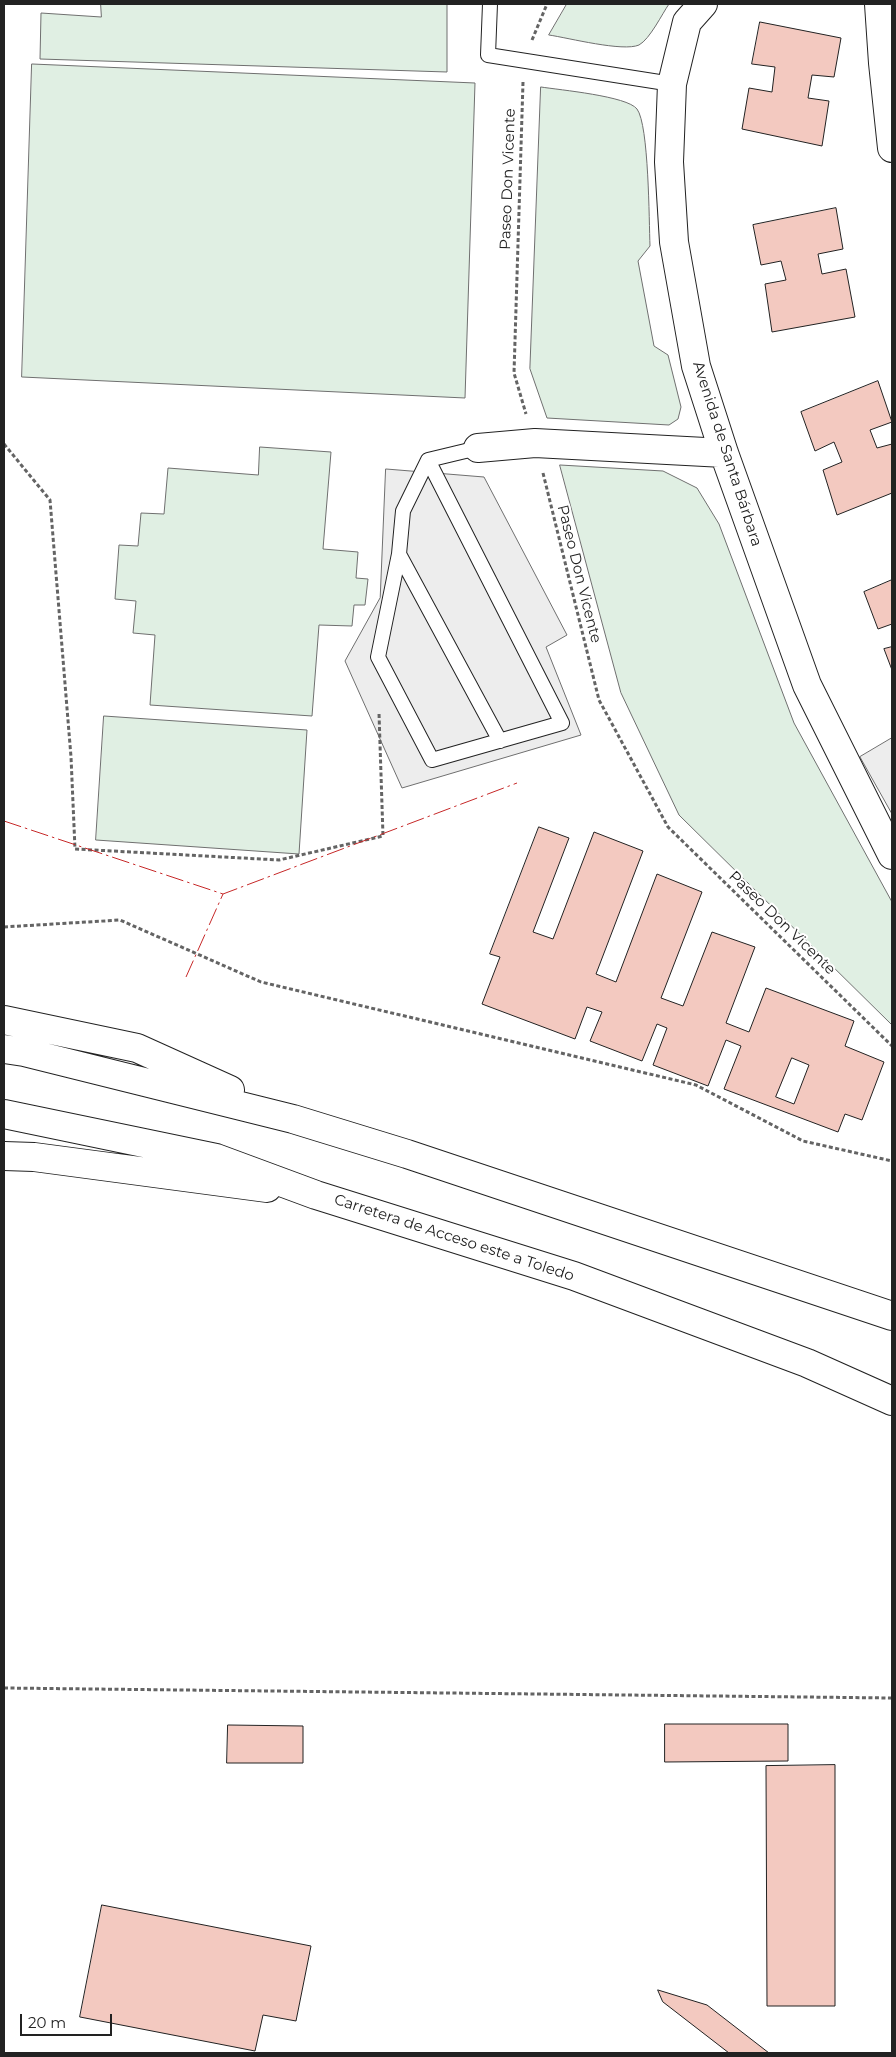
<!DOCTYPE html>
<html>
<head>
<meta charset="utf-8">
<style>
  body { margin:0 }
  #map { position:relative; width:896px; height:2057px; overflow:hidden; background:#fff; font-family:Montserrat,sans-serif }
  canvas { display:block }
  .frame { position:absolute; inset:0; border:5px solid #222; pointer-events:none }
  .scale { position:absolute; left:20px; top:2014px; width:92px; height:22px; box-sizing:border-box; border:2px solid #222; border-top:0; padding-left:6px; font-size:15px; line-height:18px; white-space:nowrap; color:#222; -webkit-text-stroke:4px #fff; paint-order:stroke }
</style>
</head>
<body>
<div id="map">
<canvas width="896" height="2057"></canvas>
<div class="frame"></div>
<div class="scale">20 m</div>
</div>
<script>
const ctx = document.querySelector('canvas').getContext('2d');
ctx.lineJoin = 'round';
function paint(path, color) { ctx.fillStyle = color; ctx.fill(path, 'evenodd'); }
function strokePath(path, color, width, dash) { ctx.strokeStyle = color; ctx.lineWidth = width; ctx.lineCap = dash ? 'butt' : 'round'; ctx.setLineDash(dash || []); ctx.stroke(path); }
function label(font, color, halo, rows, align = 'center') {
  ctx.font = font + ' Montserrat,sans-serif'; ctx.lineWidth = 4; ctx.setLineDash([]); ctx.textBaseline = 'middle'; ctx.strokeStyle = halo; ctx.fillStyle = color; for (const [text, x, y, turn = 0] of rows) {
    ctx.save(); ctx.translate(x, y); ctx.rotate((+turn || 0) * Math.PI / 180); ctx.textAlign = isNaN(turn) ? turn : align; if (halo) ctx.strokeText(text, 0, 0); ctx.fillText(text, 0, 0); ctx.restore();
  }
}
const green = new Path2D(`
  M101,4H447V72L40,59L41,13L101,17Z
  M567,4H669C662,14 650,39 639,45C623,52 569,38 549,35Z
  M32,64L475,83L465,398L22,377Z
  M541,87C560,90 627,96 637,109C649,125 649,221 650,246L638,261L654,346L668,355L681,407L678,419L669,425L547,418L530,369Z
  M260,447L331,452L323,549L358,552L356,578L368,579L365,605H354L352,626L319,625L312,716L150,705L155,635L133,633L136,601L115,599L119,545L138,546L141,513L164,514L168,468L258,475Z
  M560,465L663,471L697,488L719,524L794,723L892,902V1025L679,815L621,693Z
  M104,716L307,730L299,854L96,840Z`);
const parking = new Path2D(`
  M386,469L484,477L567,635L546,647L581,735L402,788L345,661L380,598Z
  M892,738V814L860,757Z`);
const building = new Path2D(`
  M760,22L841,38L834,77L812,75L808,98L829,101L822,146L742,129L749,88L772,92L775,67L752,64Z
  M836,208L843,249L818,254L822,274L846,269L855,317L772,332L765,284L786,280L781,261L761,265L753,225Z
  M878,381L892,422L870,430L877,448L892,444V493L837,515L823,470L842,462L834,442L815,451L801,412Z
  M892,580V624L878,629L864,592Z
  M892,647V670L884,649Z
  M539,827L569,838L533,932L553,939L594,832L643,851L596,974L616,982L657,874L702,892L661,998L683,1006L712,932L755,947L726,1023L749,1032L766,988L854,1021L845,1046L884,1062L862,1120L845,1114L838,1132L724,1089L741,1046L726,1040L708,1086L653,1065L667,1028L657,1024L642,1061L590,1041L602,1012L587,1007L575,1039L482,1004L500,957L490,954ZM792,1058L809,1065L794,1104L776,1097Z
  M665,1724H788V1761L665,1762Z
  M228,1725L303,1726V1763H227Z
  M835,1765V2006H767L766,1766Z
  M102,1905L311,1946L296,2021L263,2015L255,2051L80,2017Z
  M658,1990L707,2005L769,2053H729L663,2002Z`);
const path = new Path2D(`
  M532,40L547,4
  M523,82L514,373L526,414
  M4,444L50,500L71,757L75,849L279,860L383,836L379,713
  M543,473L599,700L668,827L892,1046
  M4,927L120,920L261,982L696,1085L803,1141L892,1161
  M4,1688L892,1698`);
const lane = new Path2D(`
  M490,4L488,55L672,84
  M428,460L562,723L432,760L378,657L399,554L403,511Z
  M428,460L478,448
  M399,554L500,741`);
const street = new Path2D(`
  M703,4L687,22L672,84L669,162L674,242L696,366L724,453L807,685L892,855
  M879,4L883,63L892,148
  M478,448L535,443L724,453`);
const highway = new Path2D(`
  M4,1020L137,1048L230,1090
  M4,1049L24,1052L293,1119L407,1154L892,1316
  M4,1114L216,1158L316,1195L574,1276L807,1363L892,1401
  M4,1156L34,1157L267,1188`);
const power = new Path2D(`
  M4,821L223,894L517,783
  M186,977L223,894`);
const streetNames = [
  ["Paseo Don Vicente",508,179,-88],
  ["Avenida de Santa Bárbara",727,454,72],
  ["Paseo Don Vicente",579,574,76],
  ["Paseo Don Vicente",782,923,44],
  ["Carretera de Acceso este a Toledo",454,1238,18]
];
paint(green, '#e0efe3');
strokePath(green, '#6f6f6f', 1);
paint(parking, '#ededed');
strokePath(parking, '#6f6f6f', 1);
paint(building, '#f3c9c0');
strokePath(building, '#222', 1);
strokePath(lane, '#222', 16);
strokePath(street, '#222', 30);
strokePath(highway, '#222', 30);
strokePath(path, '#646464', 3, [4, 2.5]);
strokePath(lane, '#fff', 14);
strokePath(street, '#fff', 28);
strokePath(highway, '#fff', 28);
strokePath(power, '#c62828', 1, [18, 4, 2.5, 4]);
label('15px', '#222', '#fff', streetNames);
</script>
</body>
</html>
